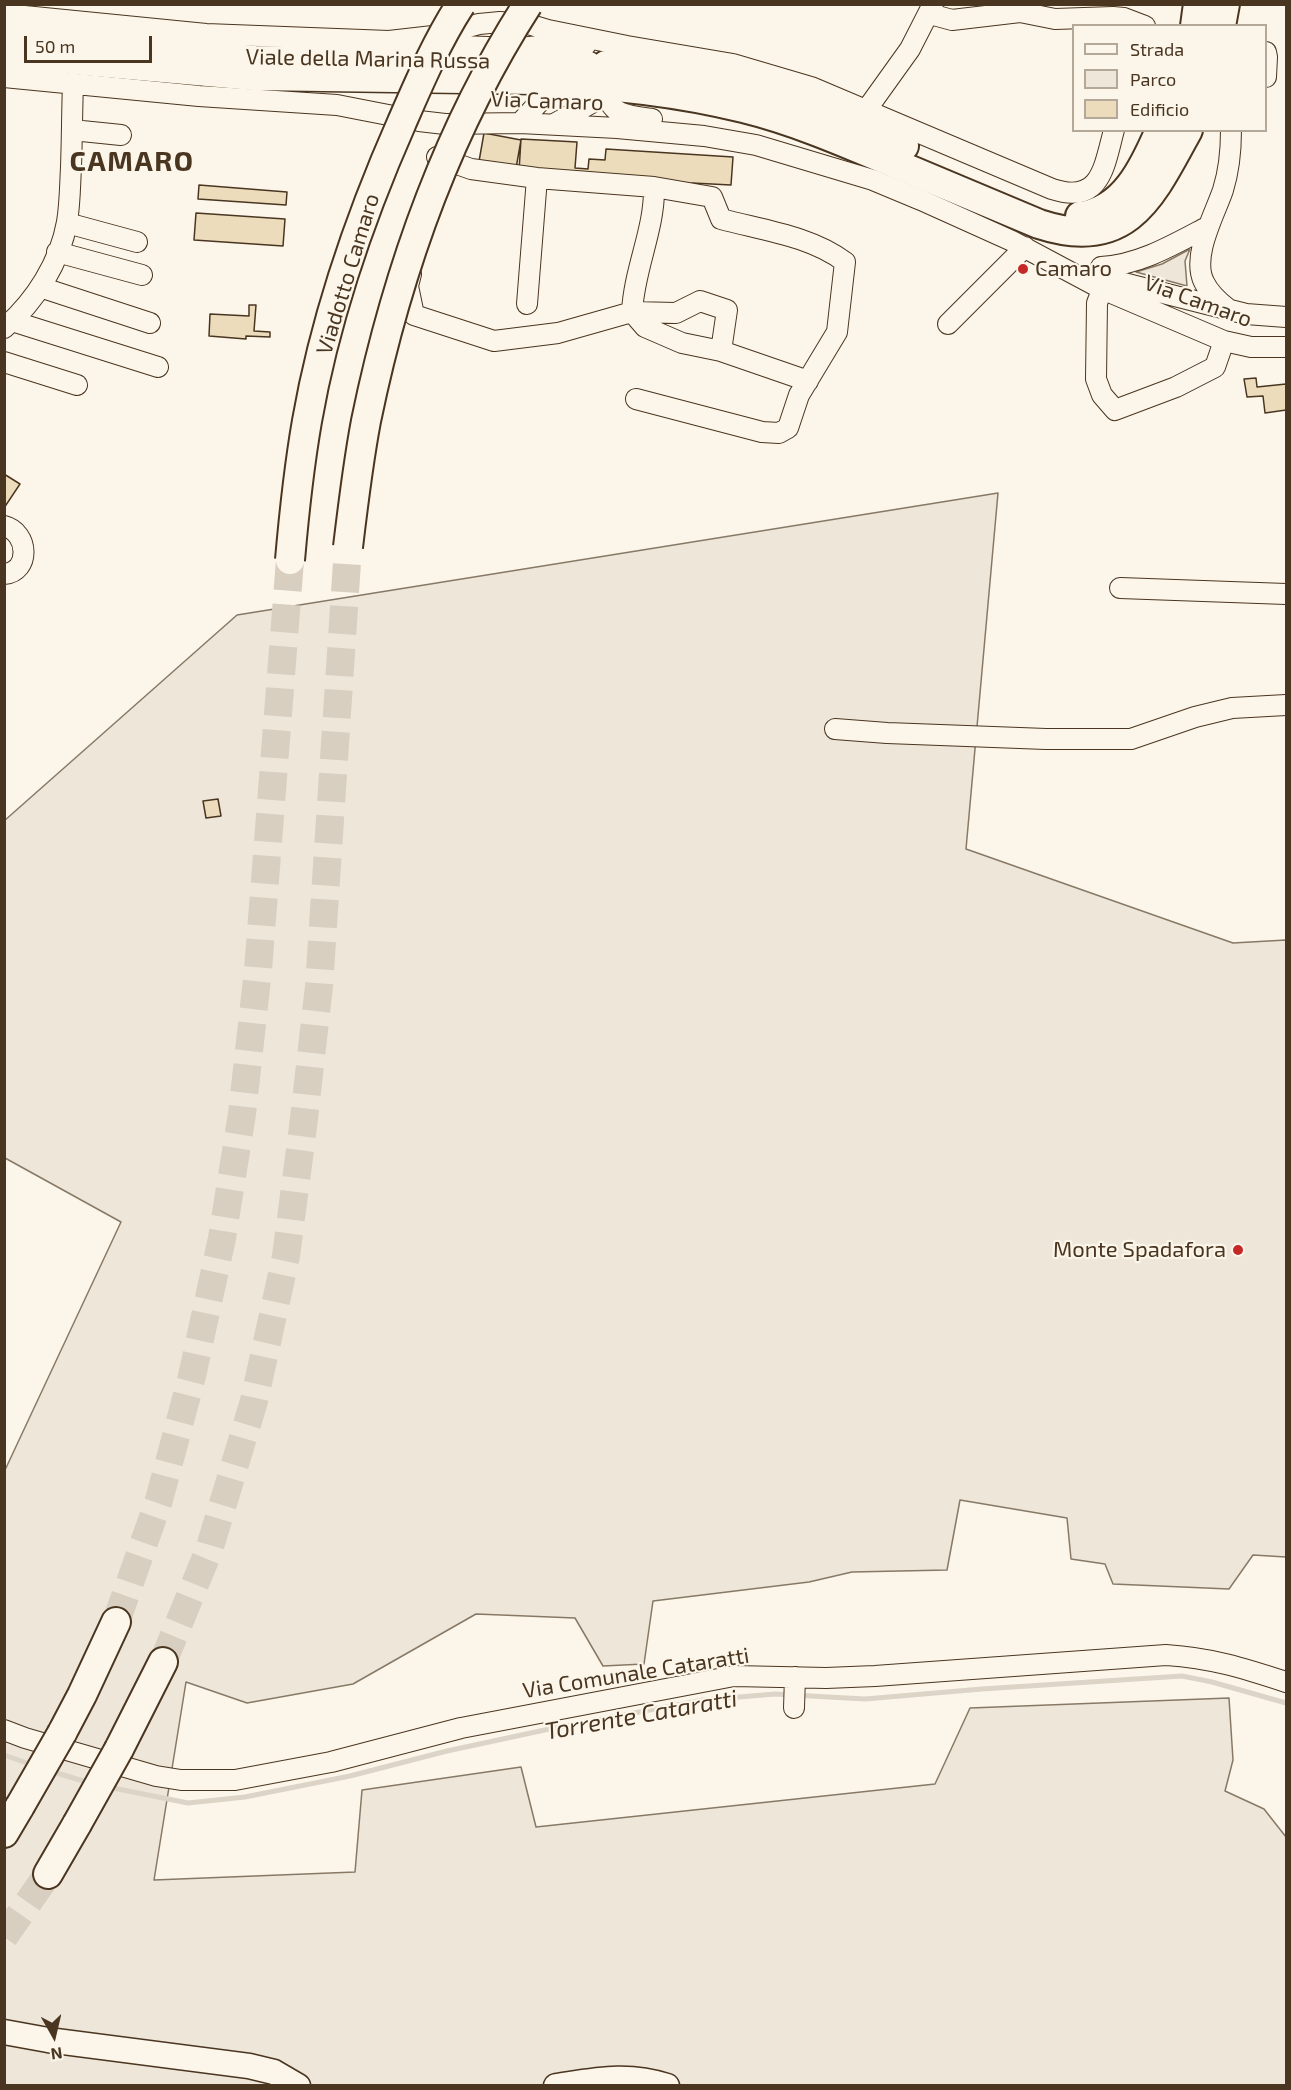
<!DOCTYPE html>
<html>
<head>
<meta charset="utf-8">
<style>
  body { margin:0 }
  #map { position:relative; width:1291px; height:2090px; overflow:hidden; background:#fbf6e9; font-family:"Exo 2",sans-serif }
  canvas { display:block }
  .frame { position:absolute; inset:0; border:6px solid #4a3520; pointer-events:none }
  .legend { position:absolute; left:1072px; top:24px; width:195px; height:108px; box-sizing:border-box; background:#fbf6e9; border:2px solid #b4a999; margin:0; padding:8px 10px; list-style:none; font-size:18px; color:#4a3520 }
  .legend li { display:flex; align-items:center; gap:12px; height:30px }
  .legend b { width:30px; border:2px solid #b4a999 }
  .north { position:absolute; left:24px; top:2006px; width:60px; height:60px; -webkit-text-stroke:4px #fbf6e9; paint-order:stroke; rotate:172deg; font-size:16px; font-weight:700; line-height:24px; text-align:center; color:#4a3520 }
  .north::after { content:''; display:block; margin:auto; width:21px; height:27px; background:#4a3520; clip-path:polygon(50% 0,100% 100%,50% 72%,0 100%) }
  .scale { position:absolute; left:24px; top:36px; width:128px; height:27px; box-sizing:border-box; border:3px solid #4a3520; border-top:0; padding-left:8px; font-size:18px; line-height:21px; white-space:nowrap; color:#4a3520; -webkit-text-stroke:4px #fbf6e9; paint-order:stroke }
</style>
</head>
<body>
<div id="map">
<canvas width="1291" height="2090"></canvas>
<div class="frame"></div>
<ul class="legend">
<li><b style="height:8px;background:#fbf6e9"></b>Strada</li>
<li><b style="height:16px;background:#ede6d9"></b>Parco</li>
<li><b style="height:16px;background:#ecdcbc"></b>Edificio</li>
</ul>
<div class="north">N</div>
<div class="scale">50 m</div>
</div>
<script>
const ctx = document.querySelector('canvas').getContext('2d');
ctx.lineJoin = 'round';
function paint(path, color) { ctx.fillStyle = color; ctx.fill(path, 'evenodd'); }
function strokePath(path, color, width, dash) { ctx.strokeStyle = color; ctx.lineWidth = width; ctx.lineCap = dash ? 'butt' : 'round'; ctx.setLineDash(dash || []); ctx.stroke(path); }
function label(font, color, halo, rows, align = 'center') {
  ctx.font = font + ' "Exo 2",sans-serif'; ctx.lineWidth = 4.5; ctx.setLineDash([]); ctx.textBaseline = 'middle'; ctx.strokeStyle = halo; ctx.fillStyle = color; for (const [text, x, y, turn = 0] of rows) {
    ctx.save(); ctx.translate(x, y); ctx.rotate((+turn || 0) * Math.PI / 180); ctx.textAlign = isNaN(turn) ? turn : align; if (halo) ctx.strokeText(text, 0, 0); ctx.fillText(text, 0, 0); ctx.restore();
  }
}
const green = new Path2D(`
  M1190,249L1185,261L1187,286L1136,272L1162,264Z
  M998,493L966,849L1233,943L1286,940V1557L1253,1555L1229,1589L1113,1584L1105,1564L1071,1559L1067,1518L960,1500L947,1570L852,1572L809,1582L653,1601L644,1664L603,1666L575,1618L476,1614L353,1684L247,1703L186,1682L154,1880L355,1872L362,1790L521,1767L536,1827L935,1784L970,1708L1229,1698L1233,1760L1225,1791L1264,1809L1286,1837V2085H5V1470L121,1222L5,1158L4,821L237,615Z`);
const stream = new Path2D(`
  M4,1755L33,1765
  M50,1771L90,1783
  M108,1787L188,1803L245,1797L350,1776L447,1751L554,1728L703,1700L775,1694L865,1699L982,1689L1182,1676L1212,1682L1286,1703`);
const building = new Path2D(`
  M484,133L521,140L515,174L478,167Z
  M521,139L577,142L575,168L588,169L589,159L605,160L606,149L733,157L731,185L692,183L691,195L519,171Z
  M199,185L287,192L286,205L198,199Z
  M196,213L285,219L283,246L194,240Z
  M249,305H256L254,331L270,332V337L246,336V339L209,336L210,314L249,316Z
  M1256,378L1257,387L1286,384V410L1265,413L1263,396L1247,397L1244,379Z
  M4,474L20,484L4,508Z
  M218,799L221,816L206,818L203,801Z`);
const highwayTunnel = new Path2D(`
  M116,1622L159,1500L192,1376L222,1238L242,1114L258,970L290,560
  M163,1662L209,1550L254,1401L286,1256L303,1127L319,986L348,547
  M4,1937L48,1874`);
const minor = new Path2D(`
  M4,14L206,34L389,41L429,45L518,48L551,45L585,46
  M930,14L952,20L1020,12L1055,19L1113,17L1124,18L1145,26
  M389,41L433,36L479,24L500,22L528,24L548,30L627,46L733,64L811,87L1052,189C1101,205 1104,167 1114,130
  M1266,52L1267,57L1266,77
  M4,77L199,96L337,105L419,121L445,124L520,123L617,128L704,136L756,145L873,180L921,200L1012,241L1102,289L1224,341L1251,347H1286
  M597,78C615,113 611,114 652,119
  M867,109L910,49L933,4
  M520,123L546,95L565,81
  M554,124L615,90
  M72,130L121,135
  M437,157L471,169L537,178L654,187L712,197L721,219C762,230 811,236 845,262L837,332L799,395L788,428L779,433L762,432L636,399
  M654,187C655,229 634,269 632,312L645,327L682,343L721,351L808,381
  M67,223L137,242
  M57,252L142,275
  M1101,267C1139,265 1173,245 1207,227
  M1111,267L1097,303L1096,379L1102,395L1115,410L1176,387L1215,367L1224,341
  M411,274L408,286L414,315L494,341L558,333L632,312L676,313L700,301L727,310L721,351
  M1096,276L1246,314L1286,317
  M40,287L150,323
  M527,304L537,178
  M1228,309C1219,302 1209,293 1204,282C1191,256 1215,214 1223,190C1229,171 1231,150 1231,130
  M12,321L158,367
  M948,324L1025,247
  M4,328C35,302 60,262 67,222C70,204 70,185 71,167C72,139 72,111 73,83
  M4,362L77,385
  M4,526C29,532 31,572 4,574
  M1120,588L1286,594
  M835,729L887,733L1046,739H1131L1195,717L1232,708L1286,705
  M794,1708L795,1677
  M4,1730L25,1738L156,1776L181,1780H235L331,1762L461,1728L734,1676L826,1678L875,1676L1166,1655C1212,1658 1243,1668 1286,1682`);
const major = new Path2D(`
  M4,35L255,58L513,61L589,64
  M4,56L253,78L535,82
  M4,2032L48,2040L249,2066L274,2072L298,2086
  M556,2086C596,2080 628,2073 667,2086`);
const highway = new Path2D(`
  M1195,26L1198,4
  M1221,26L1225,4
  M606,65C711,72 809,104 904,146
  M535,82C606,84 674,91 743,108C796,121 846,143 896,164C944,184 991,204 1039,224C1127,253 1151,198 1188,130
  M1080,216C1124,211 1144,167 1160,130
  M62,1733L82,1695L116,1622
  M119,1749L163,1662
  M4,1833L20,1806
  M48,1874L77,1824`);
const highwayBridge = new Path2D(`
  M348,547C353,505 358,463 366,421C396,275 447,130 528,4
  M290,560C294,514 299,467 307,421C325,318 360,217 402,122C419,83 437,41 461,4
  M20,1806L62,1733
  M77,1824L119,1749`);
const markers = [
  [1023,269,6,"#c62828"],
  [1238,1250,6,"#c62828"]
];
const streetNames = [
  ["Viale della Marina Russa",368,59,1],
  ["Via Camaro",547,101,2],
  ["Viadotto Camaro",348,274,-73],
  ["Via Camaro",1198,301,20],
  ["Via Comunale Cataratti",636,1673,-9]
];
const poiNames = [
  ["Camaro",1035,269],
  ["Monte Spadafora",1226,1250,"right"]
];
const waterNames = [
  ["Torrente Cataratti",641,1715,-10]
];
const districtNames = [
  ["CAMARO",132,162]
];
paint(green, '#ede6d9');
strokePath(green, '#887966', 1.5);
strokePath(stream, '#dcd4c6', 5);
paint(building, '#ecdcbc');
strokePath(building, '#4a3520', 1.5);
strokePath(highwayTunnel, '#d8cfc1', 28, [28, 14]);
strokePath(minor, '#4a3520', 22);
strokePath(major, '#4a3520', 27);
strokePath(highway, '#4a3520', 32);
strokePath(minor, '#fbf6e9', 20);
strokePath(major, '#fbf6e9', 24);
strokePath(highway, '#fbf6e9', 28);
strokePath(highwayBridge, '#4a3520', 32, []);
strokePath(highwayBridge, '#fbf6e9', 28);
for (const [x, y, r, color] of markers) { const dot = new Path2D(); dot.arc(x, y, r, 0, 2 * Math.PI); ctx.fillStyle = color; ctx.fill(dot); strokePath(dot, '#fbf6e9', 2); }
label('22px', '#4a3520', '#fbf6e9', streetNames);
label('22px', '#4a3520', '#fbf6e9', poiNames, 'left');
label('italic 24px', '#4a3520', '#fbf6e9', waterNames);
ctx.letterSpacing = '1.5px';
label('bold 28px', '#4a3520', '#fbf6e9', districtNames);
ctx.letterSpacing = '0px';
</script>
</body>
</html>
